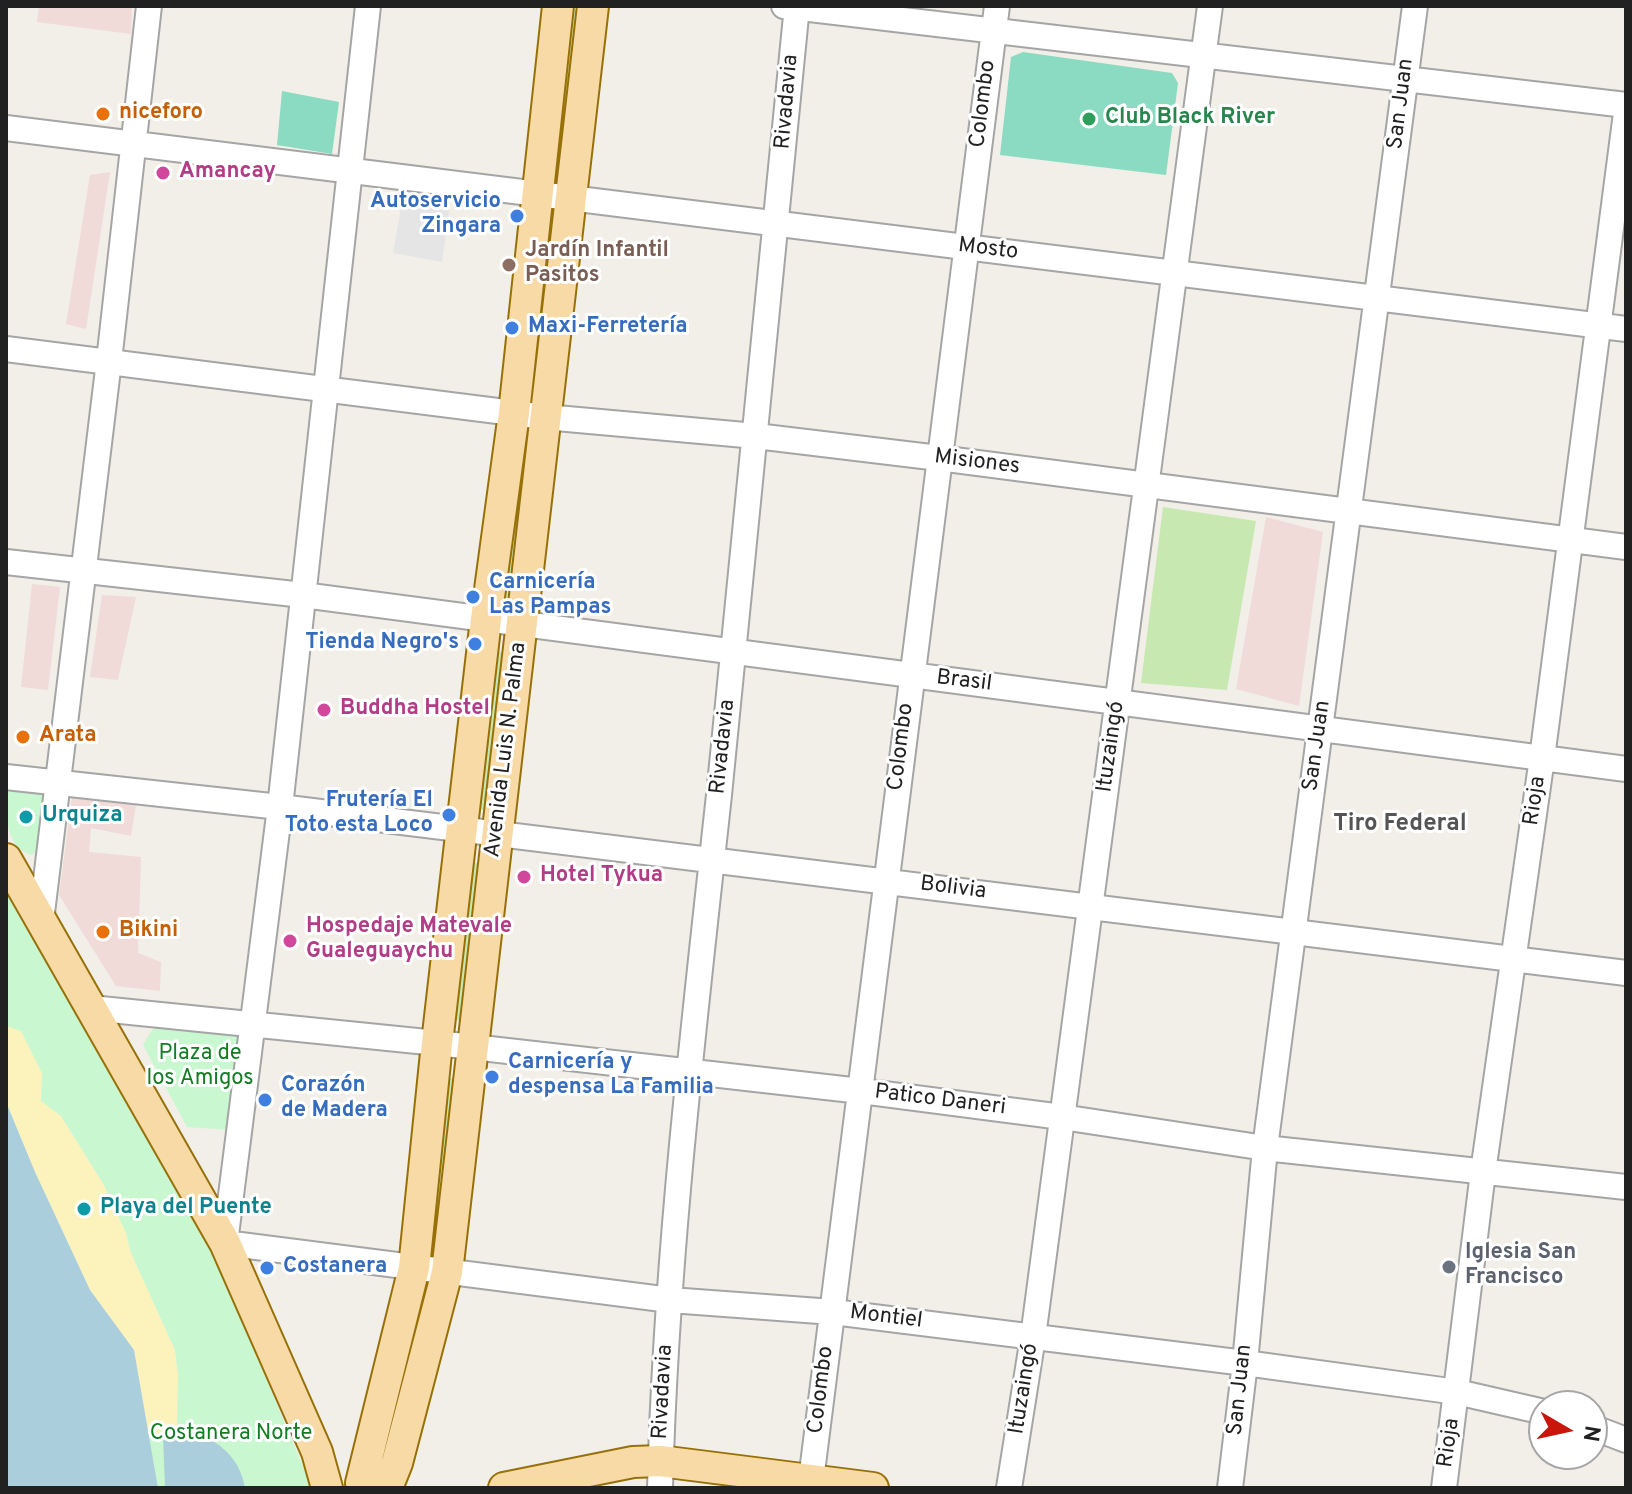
<!DOCTYPE html>
<html>
<head>
<meta charset="utf-8">
<style>
  body { margin:0 }
  #map { position:relative; width:1632px; height:1494px; overflow:hidden; background:#f1efe8; font-family:Overpass,sans-serif }
  canvas { display:block }
  .frame { position:absolute; inset:0; border:8px solid #212121; pointer-events:none }
  .north { position:absolute; left:1528px; top:1390px; width:80px; height:80px; box-sizing:border-box; background:#fff; border:2px solid #a6a6a6; border-radius:50%; rotate:99deg; font-size:22px; font-weight:700; line-height:32px; text-align:center; color:#212121 }
  .north::after { content:''; display:block; margin:auto; width:28px; height:36px; background:#c8170a; clip-path:polygon(50% 0,100% 100%,50% 72%,0 100%) }
</style>
</head>
<body>
<div id="map">
<canvas width="1632" height="1494"></canvas>
<div class="frame"></div>
<div class="north">N</div>
</div>
<script>
const ctx = document.querySelector('canvas').getContext('2d');
ctx.lineJoin = 'round';
function paint(path, color) { ctx.fillStyle = color; ctx.fill(path, 'evenodd'); }
function strokePath(path, color, width, dash) { ctx.strokeStyle = color; ctx.lineWidth = width; ctx.lineCap = dash ? 'butt' : 'round'; ctx.setLineDash(dash || []); ctx.stroke(path); }
function label(font, color, halo, rows, align = 'center') {
  ctx.font = font + ' Overpass,sans-serif'; ctx.lineWidth = 6; ctx.setLineDash([]); ctx.textBaseline = 'middle'; ctx.strokeStyle = halo; ctx.fillStyle = color; for (const [text, x, y, turn = 0] of rows) {
    ctx.save(); ctx.translate(x, y); ctx.rotate((+turn || 0) * Math.PI / 180); ctx.textAlign = isNaN(turn) ? turn : align; if (halo) ctx.strokeText(text, 0, 0); ctx.fillText(text, 0, 0); ctx.restore();
  }
}
const commercial = new Path2D(`
  M39,6H132L131,34L37,22Z
  M110,172L86,329L66,324L90,175Z
  M1266,517L1323,532L1299,706L1236,689Z
  M32,584L60,587L48,690L21,687Z
  M102,595L136,597L118,680L90,677Z
  M72,797L136,805L131,836L91,828L89,852L141,857L138,953L161,962L160,991L116,986L59,895Z`);
const grass = new Path2D(`
  M568,9L582,10L563,168L549,166Z
  M542,229L556,231L537,389L524,387Z
  M520,440L534,441L515,599L502,597Z
  M1163,507L1256,521L1227,690L1141,683Z
  M494,651L508,653L489,810L475,809Z
  M470,862L483,864L465,1021L451,1020Z
  M444,1077L458,1079L440,1237L426,1235Z`);
const sand = new Path2D(`
  M6,1026L21,1031L42,1073L41,1101L61,1116L104,1185L126,1233L131,1253L175,1350L178,1375L177,1427L149,1438L134,1350L90,1290L35,1172L6,1102Z`);
const park = new Path2D(`
  M6,789L43,795L44,802L37,851L31,855C4,846 6,812 6,789Z
  M6,882L202,1226L312,1488H158L149,1438L177,1427L178,1375L175,1350L131,1253L126,1233L104,1185L61,1116L41,1101L42,1073L21,1031L6,1026Z
  M158,1024L234,1033L242,1041L231,1130L187,1127L143,1045L150,1033Z`);
const pitch = new Path2D(`
  M1023,52L1172,73L1178,83L1166,175L1000,155L1011,57Z
  M282,91L339,102L332,154L277,145Z`);
const parking = new Path2D(`
  M404,190L451,197L442,262L393,253Z`);
const water = new Path2D(`
  M6,1102L35,1172L90,1290L134,1350L158,1488H6Z
  M191,1432C219,1440 240,1458 245,1488H165L163,1436Z`);
const minor = new Path2D(`
  M368,6L280,807L225,1243L670,1300L833,1312L1245,1363L1457,1392L1544,1412
  M784,6L1626,105
  M6,128L1626,329
  M6,349L545,417L756,436L939,458L1626,547
  M6,562L303,595L1626,769
  M6,777L280,807L1626,973
  M41,921L109,361L149,6
  M91,1008L437,1043L861,1091L1062,1117L1265,1148L1626,1187
  M1592,1427L1626,1440
  M660,1488C666,1256 694,1025 719,795C747,532 773,269 797,6
  M810,1488L997,6
  M1009,1488L1033,1337L1210,6
  M1230,1488L1245,1363L1265,1148L1415,6
  M1444,1488L1483,1172L1542,758L1626,113`);
const major = new Path2D(`
  M6,859L225,1243L317,1452L327,1488
  M361,1483L414,1268L437,1043L486,619L514,413L558,6
  M387,1488L397,1463L447,1272L593,6
  M504,1488L633,1462L660,1461L873,1488`);
const markers = [
  [103,114,8,"#e8710a"],
  [1089,119,8,"#2e9e5b"],
  [163,173,8,"#d1479c"],
  [517,216,8,"#3f7fe0"],
  [509,265,8,"#8d6e63"],
  [512,328,8,"#3f7fe0"],
  [473,597,8,"#3f7fe0"],
  [475,644,8,"#3f7fe0"],
  [324,710,8,"#d1479c"],
  [23,737,8,"#e8710a"],
  [449,815,8,"#3f7fe0"],
  [26,817,8,"#0f9aa8"],
  [524,877,8,"#d1479c"],
  [103,932,8,"#e8710a"],
  [290,941,8,"#d1479c"],
  [492,1077,8,"#3f7fe0"],
  [265,1100,8,"#3f7fe0"],
  [84,1209,8,"#0f9aa8"],
  [1449,1267,8,"#6b7280"],
  [267,1268,8,"#3f7fe0"]
];
const streetNames = [
  ["Rivadavia",788,102,-85],
  ["Colombo",984,104,-83],
  ["San Juan",1402,104,-83],
  ["Mosto",988,250,7],
  ["Misiones",977,463,7],
  ["Brasil",964,682,7],
  ["San Juan",1318,746,-82],
  ["Rivadavia",724,747,-84],
  ["Colombo",902,747,-83],
  ["Ituzaingó",1112,747,-82],
  ["Avenida Luis N. Palma",507,750,-83],
  ["Rioja",1536,801,-82],
  ["Bolivia",953,889,7],
  ["Patico Daneri",940,1101,7],
  ["Montiel",886,1318,7],
  ["Ituzaingó",1025,1389,-81],
  ["Colombo",822,1390,-83],
  ["San Juan",1241,1390,-84],
  ["Rivadavia",664,1392,-87],
  ["Rioja",1450,1443,-82]
];
const foodNames = [
  ["niceforo",119,114],
  ["Arata",39,737],
  ["Bikini",119,932]
];
const leisureNames = [
  ["Club Black River",1105,119]
];
const hotelNames = [
  ["Amancay",179,173],
  ["Buddha Hostel",340,710],
  ["Hotel Tykua",540,877],
  ["Hospedaje Matevale",306,928],
  ["Gualeguaychu",306,953]
];
const shopNames = [
  ["Autoservicio",501,203,"right"],
  ["Zingara",501,228,"right"],
  ["Maxi-Ferretería",528,328],
  ["Carnicería",489,584],
  ["Las Pampas",489,609],
  ["Tienda Negro's",459,644,"right"],
  ["Frutería El",433,802,"right"],
  ["Toto esta Loco",433,827,"right"],
  ["Carnicería y",508,1064],
  ["despensa La Familia",508,1089],
  ["Corazón",281,1087],
  ["de Madera",281,1112],
  ["Costanera",283,1268]
];
const educationNames = [
  ["Jardín Infantil",525,252],
  ["Pasitos",525,277]
];
const cultureNames = [
  ["Urquiza",42,817],
  ["Playa del Puente",100,1209]
];
const parkNames = [
  ["Plaza de",200,1055],
  ["los Amigos",200,1080],
  ["Costanera Norte",231,1435]
];
const worshipNames = [
  ["Iglesia San",1465,1254],
  ["Francisco",1465,1279]
];
const neighbourhoodNames = [
  ["Tiro Federal",1400,825]
];
paint(commercial, '#f0dbd9');
paint(grass, '#c8e8b1');
paint(sand, '#fcf3bc');
paint(park, '#c9f7d0');
paint(pitch, '#8bdbc2');
paint(parking, '#e5e5e5');
paint(water, '#abcedc');
strokePath(minor, '#a5a5a5', 28);
strokePath(major, '#977108', 34);
strokePath(minor, '#fff', 24);
strokePath(major, '#f8daa7', 30);
for (const [x, y, r, color] of markers) { const dot = new Path2D(); dot.arc(x, y, r, 0, 2 * Math.PI); ctx.fillStyle = color; ctx.fill(dot); strokePath(dot, '#fff', 3); }
label('22px', '#212121', '#fff', streetNames);
label('bold 22px', '#c56008', '#fff', foodNames, 'left');
label('bold 22px', '#27864d', '#fff', leisureNames, 'left');
label('bold 22px', '#b23c85', '#fff', hotelNames, 'left');
label('bold 22px', '#366cbe', '#fff', shopNames, 'left');
label('bold 22px', '#785e54', '#fff', educationNames, 'left');
label('bold 22px', '#0d838f', '#fff', cultureNames, 'left');
label('22px', '#127d22', '#fff', parkNames);
label('bold 22px', '#5b616d', '#fff', worshipNames, 'left');
label('bold 24px', '#545454', '#fff', neighbourhoodNames);
</script>
</body>
</html>
